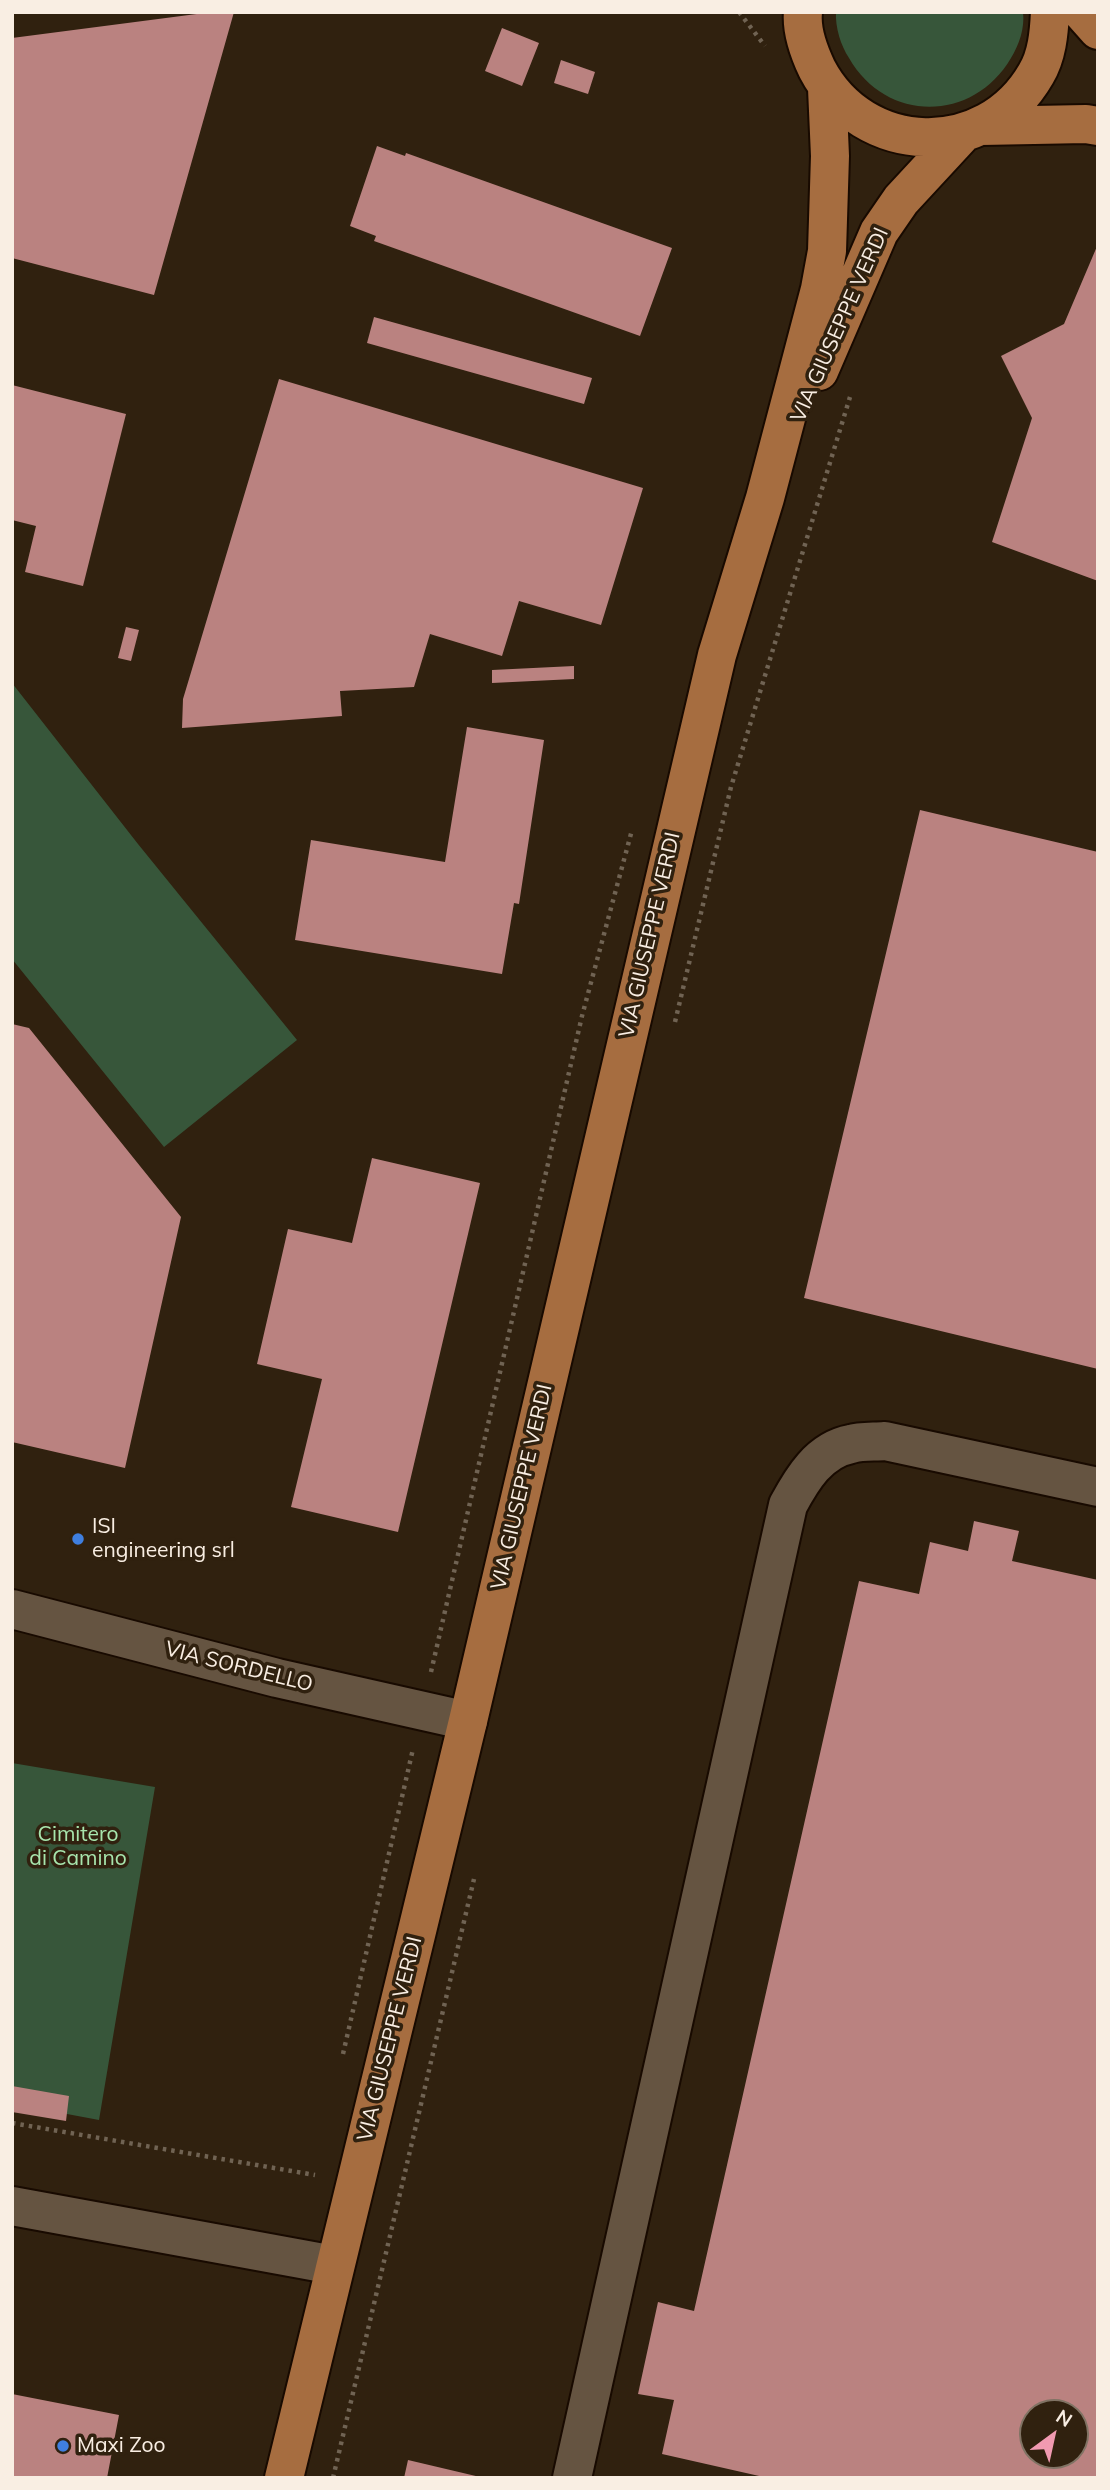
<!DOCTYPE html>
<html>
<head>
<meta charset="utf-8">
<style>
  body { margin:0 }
  #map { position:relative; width:1110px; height:2490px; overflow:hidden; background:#30210f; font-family:Mulish,sans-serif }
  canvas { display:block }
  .frame { position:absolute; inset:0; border:14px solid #f9eee3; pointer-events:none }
  .north { position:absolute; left:1019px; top:2399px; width:70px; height:70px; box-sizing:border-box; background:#30210f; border:2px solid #807364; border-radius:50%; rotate:33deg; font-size:19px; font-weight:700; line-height:28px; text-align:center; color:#f9eee3 }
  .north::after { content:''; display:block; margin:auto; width:24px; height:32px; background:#f19ab1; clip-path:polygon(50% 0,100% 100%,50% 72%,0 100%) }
</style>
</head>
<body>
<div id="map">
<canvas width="1110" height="2490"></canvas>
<div class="frame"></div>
<div class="north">N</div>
</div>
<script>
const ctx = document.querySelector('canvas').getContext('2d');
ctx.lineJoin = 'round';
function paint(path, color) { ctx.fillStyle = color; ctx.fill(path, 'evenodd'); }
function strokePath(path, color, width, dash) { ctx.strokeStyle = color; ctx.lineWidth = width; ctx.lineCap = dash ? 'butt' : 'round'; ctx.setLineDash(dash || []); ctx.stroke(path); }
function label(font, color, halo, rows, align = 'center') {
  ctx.font = font + ' Mulish,sans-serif'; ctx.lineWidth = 7; ctx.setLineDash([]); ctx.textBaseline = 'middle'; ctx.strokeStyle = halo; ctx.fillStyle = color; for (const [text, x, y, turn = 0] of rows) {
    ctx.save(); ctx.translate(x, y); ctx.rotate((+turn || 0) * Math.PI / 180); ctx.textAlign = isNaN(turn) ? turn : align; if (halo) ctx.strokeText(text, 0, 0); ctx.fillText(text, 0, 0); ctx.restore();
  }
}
const green = new Path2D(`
  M836,12H1023C1025,28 1019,45 1011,58C973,123 886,123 849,58C841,46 835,27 836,12Z
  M12,683L138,844L297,1040L164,1147L12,959Z
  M12,1763L155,1787L99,2120L67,2114L12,2112Z`);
const building = new Path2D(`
  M212,12H234L154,295L12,258V38Z
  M502,28L539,43L522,86L485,71Z
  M561,60L595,72L588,94L554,83Z
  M377,146L405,156L406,153L672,248L640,336L374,241L376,236L350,226Z
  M1098,244V581L992,542L1032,418L1001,356L1064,324Z
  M374,317L592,378L584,404L367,343Z
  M279,379L643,488L601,625L519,601L502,656L430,634L414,687L340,691L342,716L182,728L183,699Z
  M12,385L126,414L83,586L25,572L36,526L12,520Z
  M126,627L139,630L131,661L118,658Z
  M574,666V679L492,683V670Z
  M467,727L544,740L519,904L514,903L502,974L295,940L311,840L445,862Z
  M920,810L1098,852V1369L804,1298Z
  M12,1024L29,1028L181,1217L125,1468L12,1442Z
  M372,1158L480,1183L398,1532L291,1507L322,1379L257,1364L288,1229L352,1243Z
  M974,1521L1019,1531L1012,1561L1098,1580V2478H768L662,2454L674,2400L638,2394L658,2302L694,2311L859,1581L919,1594L930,1542L968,1551ZM1033,2413H1075V2455H1033Z
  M12,2086L69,2096L66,2121L12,2112Z
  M12,2394L119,2415L107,2478H12Z
  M408,2460L480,2477V2478H404Z`);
const path = new Path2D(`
  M739,12L765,46
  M675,1022L731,787L850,397
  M431,1672L582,1016L632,830
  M343,2054L413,1749
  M12,2123L315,2175
  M333,2478L474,1879`);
const minor = new Path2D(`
  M12,1609L277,1678L468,1721
  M12,2206L334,2265
  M572,2478L788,1505C802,1479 819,1450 851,1444C861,1441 874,1442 885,1441L1098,1487`);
const major = new Path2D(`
  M803,12C801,31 809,52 817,69C863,157 986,161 1036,74C1047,56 1049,33 1050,12
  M1082,12L1098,30
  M981,126L1086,124L1098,126
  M819,371L879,232L901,200L963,133
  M284,2478L468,1721L717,655L765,498L820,289L827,251L830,156L827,88`);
const markers = [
  [78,1539,7,"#3f7fe0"],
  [63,2446,7,"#3f7fe0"]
];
const streetNames = [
  ["VIA GIUSEPPE VERDI",840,325,-66],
  ["VIA GIUSEPPE VERDI",650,935,-77],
  ["VIA GIUSEPPE VERDI",522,1487,-77],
  ["VIA SORDELLO",239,1667,14],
  ["VIA GIUSEPPE VERDI",390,2039,-76]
];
const poiNames = [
  ["ISI",92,1527],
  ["engineering srl",92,1551],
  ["Maxi Zoo",77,2446]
];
const parkNames = [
  ["Cimitero",78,1835],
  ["di Camino",78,1859]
];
paint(green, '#37563a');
paint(building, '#ba8280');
strokePath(minor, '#180a00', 42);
strokePath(major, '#180a00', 42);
strokePath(path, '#706353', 4.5, [3.5, 5]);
strokePath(minor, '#655441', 38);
strokePath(major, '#a66d40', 38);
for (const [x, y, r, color] of markers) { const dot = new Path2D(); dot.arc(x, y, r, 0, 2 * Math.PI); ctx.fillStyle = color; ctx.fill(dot); strokePath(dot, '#30210f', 2.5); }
label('21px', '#f9eee3', '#30210f', streetNames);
label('21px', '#f9eee3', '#30210f', poiNames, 'left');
label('21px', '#a7e5ad', '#30210f', parkNames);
</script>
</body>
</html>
